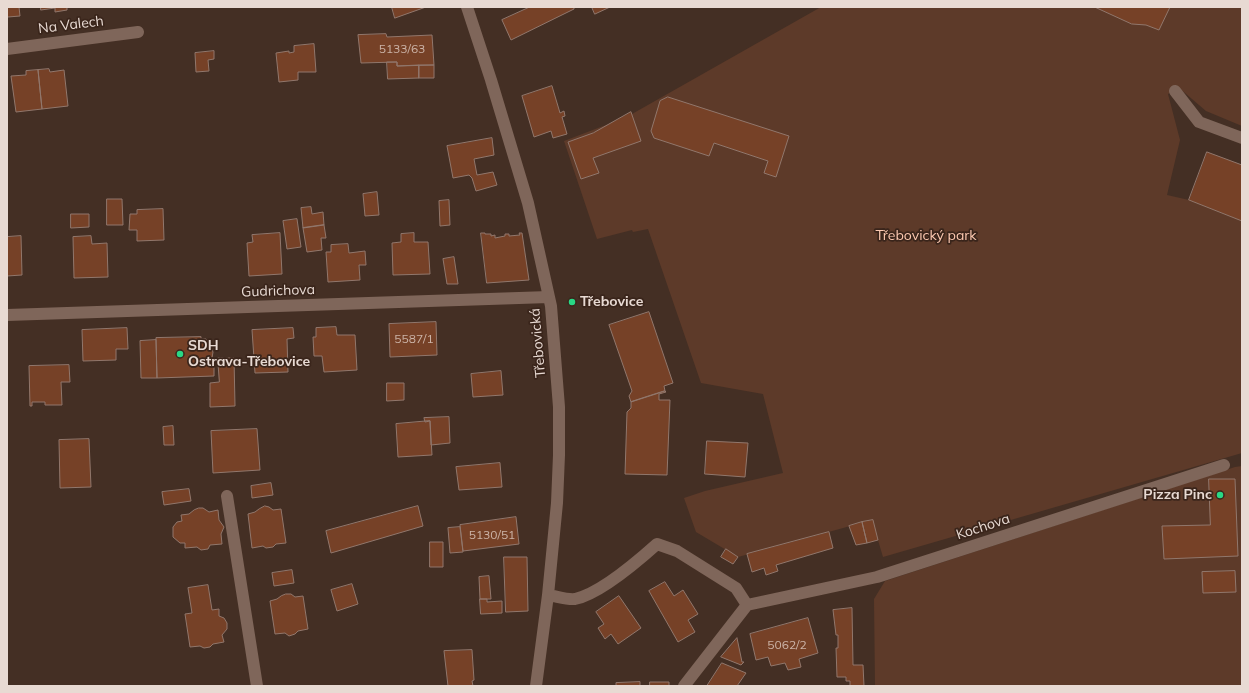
<!DOCTYPE html>
<html>
<head>
<meta charset="utf-8">
<style>
  body { margin:0 }
  #map { position:relative; width:1249px; height:693px; overflow:hidden; background:#442f24; font-family:Mulish,sans-serif }
  canvas { display:block }
  .frame { position:absolute; inset:0; border:8px solid #e8dad3; pointer-events:none }
</style>
</head>
<body>
<div id="map">
<canvas width="1249" height="693"></canvas>
<div class="frame"></div>
</div>
<script>
const ctx = document.querySelector('canvas').getContext('2d');
ctx.lineJoin = 'round';
function paint(path, color) { ctx.fillStyle = color; ctx.fill(path, 'evenodd'); }
function strokePath(path, color, width, dash) { ctx.strokeStyle = color; ctx.lineWidth = width; ctx.lineCap = dash ? 'butt' : 'round'; ctx.setLineDash(dash || []); ctx.stroke(path); }
function label(font, color, halo, rows, align = 'center') {
  ctx.font = font + ' Mulish,sans-serif'; ctx.lineWidth = 3.5; ctx.setLineDash([]); ctx.textBaseline = 'middle'; ctx.strokeStyle = halo; ctx.fillStyle = color; for (const [text, x, y, turn = 0] of rows) {
    ctx.save(); ctx.translate(x, y); ctx.rotate((+turn || 0) * Math.PI / 180); ctx.textAlign = isNaN(turn) ? turn : align; if (halo) ctx.strokeText(text, 0, 0); ctx.fillText(text, 0, 0); ctx.restore();
  }
}
const green = new Path2D(`
  M821,7H1242V126L1206,111L1178,87L1168,94L1180,140L1167,195L1189,200L1242,221V453L883,557L872,520L738,557L696,532L684,498L705,491L783,473L763,394L701,383L648,229L633,232L632,230L597,239L564,141L611,123L631,112L632,114Z
  M1242,466V686H875L874,599L885,581L1235,467Z`);
const building = new Path2D(`
  M7,7H19L20,16L8,17Z
  M41,7H67V10L55,12V8L41,10Z
  M392,7H426L395,18Z
  M530,7H574V9L511,40L502,20Z
  M592,7H610L595,14Z
  M1095,7H1170L1159,30L1146,25L1132,24Z
  M386,34L387,37L432,35L434,65L397,66V62L361,63L358,35Z
  M314,44L316,72H298V80L279,82L276,53L289,51V53L294,52V46Z
  M214,51V59L208,60L209,71L196,72L195,53Z
  M387,62H397V66L419,65V78L388,79Z
  M419,65H434V78H419Z
  M49,69L50,72L64,70L68,106L42,109L38,70Z
  M38,70L42,109L16,112L11,76L26,75V71Z
  M552,86L560,113L564,111L565,116L562,117L567,134L553,138L551,131L534,137L522,96Z
  M668,97L789,136L776,177L764,173L768,161L714,143L709,156L654,138L651,131L660,101Z
  M631,112L641,141L593,158L599,173L581,179L568,142L593,133Z
  M492,138L494,155L474,159L477,175L493,172L497,185L476,191L472,178L469,175L453,178L447,146Z
  M1207,152L1242,165V221L1189,200Z
  M377,192L379,215L365,216L363,194Z
  M107,199H122L123,225H107Z
  M449,200L450,225L440,226L439,201Z
  M311,207L312,214L323,212L324,225L303,228L301,208Z
  M163,209L164,240L137,241V230H129L130,214H137V210Z
  M71,214H89V227L71,228Z
  M297,219L301,247L287,249L283,221Z
  M324,225L326,238H321L322,250L307,252L303,228Z
  M280,233L282,274L249,276L247,243L253,242L252,235Z
  M414,233V242H428L430,274L393,275L392,243L401,242V234Z
  M481,233H485V234H491V236L495,235V238L505,236V234H509V236L520,235L519,233H522L529,280L487,283Z
  M21,236L22,275L7,276V237Z
  M91,236L92,244L107,243L108,277L74,278L73,237Z
  M348,244L349,253L365,251L366,265H359L360,280L328,282L326,252H331V245Z
  M454,257L458,284H447L443,259Z
  M649,312L673,383L664,386L665,391L631,402L629,396L632,391L609,325Z
  M436,322L437,355L390,357L389,324Z
  M336,327L337,335H355L357,370L324,372L322,356H314L313,337H316V328Z
  M127,328L128,349H116V360L83,361L82,330Z
  M293,328L294,338L287,339L288,372L255,373L252,330Z
  M201,337V339H206V345L211,348L213,352L212,358L213,364H214V376L157,378L156,338Z
  M156,340L157,378H141L140,341Z
  M218,358H234L235,406L210,407V383L219,382Z
  M69,365L70,382H61L62,405H45V402H32V406H30L29,366Z
  M501,371L503,395L473,397L471,374Z
  M387,383H404V400L387,401Z
  M665,391L666,392L659,394V400H670L667,475L625,474L627,412L631,408V402Z
  M449,417L450,443L431,445L430,421L425,422L424,418Z
  M430,421L432,455L398,457L396,424Z
  M173,426L174,445H164L163,427Z
  M257,429L260,470L213,473L211,431Z
  M89,439L91,487L60,488L59,440Z
  M707,441L748,443L745,477L705,474Z
  M500,463L502,487L459,490L456,467Z
  M1209,479H1235L1238,556L1164,559L1162,526L1210,525Z
  M271,483L273,495L252,498L251,486Z
  M189,489L191,501L164,505L162,492Z
  M265,506L269,507L273,510L281,509L286,543L276,544L273,547L266,548L263,546L252,548L248,514L255,512L259,509Z
  M418,506L423,526L331,553L326,531Z
  M199,508H203L209,512L218,510L219,520L224,527L221,534L222,544L210,545L208,549L201,550L197,547L185,548V543H180L173,537V527L177,522L182,521L181,515L189,514L194,510Z
  M516,517L519,544L463,551L460,525Z
  M873,520L878,540L867,543L862,522Z
  M862,522L867,543L856,545L849,526Z
  M460,527L463,552L450,553L448,528Z
  M829,532L833,548L776,565L778,571L766,575L764,568L752,572L747,554Z
  M430,542H443V567H430Z
  M726,549L738,557L733,564L721,557Z
  M504,557H527L528,611L506,612Z
  M292,570L294,583L274,586L272,573Z
  M1235,571L1236,592L1203,593L1202,572Z
  M489,576L491,599H480L479,577Z
  M665,582L674,596L683,590L698,614L688,620L695,632L678,642L649,591Z
  M352,584L358,604L337,611L331,590Z
  M208,585L212,610L219,609V616L224,618L227,623V629L222,635L224,642L213,644L210,647L204,648L200,646L190,647L185,614L192,613L188,588Z
  M286,594H291L295,597L303,596L308,629L298,631L295,634L289,636L285,633L275,634L270,601L277,599L281,596Z
  M619,596L641,628L618,644L611,634L605,639L598,628L604,624L596,612Z
  M480,599H487V602L502,601V613L481,614Z
  M852,608L853,665H863L864,686H850V681H846V677H837L836,648H838V635H836L833,610Z
  M808,618L818,653L799,659L801,667L788,670L785,663L771,666L768,657L756,660L750,634Z
  M737,638L742,662H744L741,665L721,657Z
  M472,650L474,680L472,681L473,686H448L444,651Z
  M722,663L746,673L737,686H707Z
  M640,682V686H616V683Z
  M650,682H669V686H650Z`);
const minor = new Path2D(`
  M467,7L491,80L528,203L551,306L559,407V455L557,503L548,595L536,686
  M7,49L138,32
  M1175,91L1199,122L1242,138
  M7,315L549,297
  M227,496L257,686
  M548,595C556,596 567,600 575,599C599,594 638,561 657,544L677,551L736,588L747,605
  M747,605L877,577L1224,465
  M684,686L747,605`);
const markers = [
  [572,302,4,"#29d885"],
  [180,354,4,"#29d885"],
  [1220,495,4,"#29d885"]
];
const numberNames = [
  ["5133/63",402,49],
  ["5587/1",414,339],
  ["5130/51",492,535],
  ["5062/2",787,645]
];
const streetNames = [
  ["Na Valech",71,25,-7],
  ["Gudrichova",278,291,-2],
  ["Třebovická",538,343,-95],
  ["Kochova",983,527,-18]
];
const parkNames = [
  ["Třebovický park",926,236]
];
const poiNames = [
  ["Třebovice",580,302],
  ["SDH",188,346],
  ["Ostrava-Třebovice",188,362],
  ["Pizza Pinc",1212,495,"right"]
];
paint(green, '#5d3a29');
paint(building, '#764127');
strokePath(building, '#91776c', 1);
strokePath(minor, '#7f665a', 12);
for (const [x, y, r, color] of markers) { const dot = new Path2D(); dot.arc(x, y, r, 0, 2 * Math.PI); ctx.fillStyle = color; ctx.fill(dot); strokePath(dot, '#3a251b', 1.5); }
label('12px', '#ccb4a8', null, numberNames);
label('14px', '#e8dad3', '#3a251b', streetNames);
label('14px', '#fcc8b0', '#3a251b', parkNames);
label('bold 14px', '#e8dad3', '#3a251b', poiNames, 'left');
</script>
</body>
</html>
